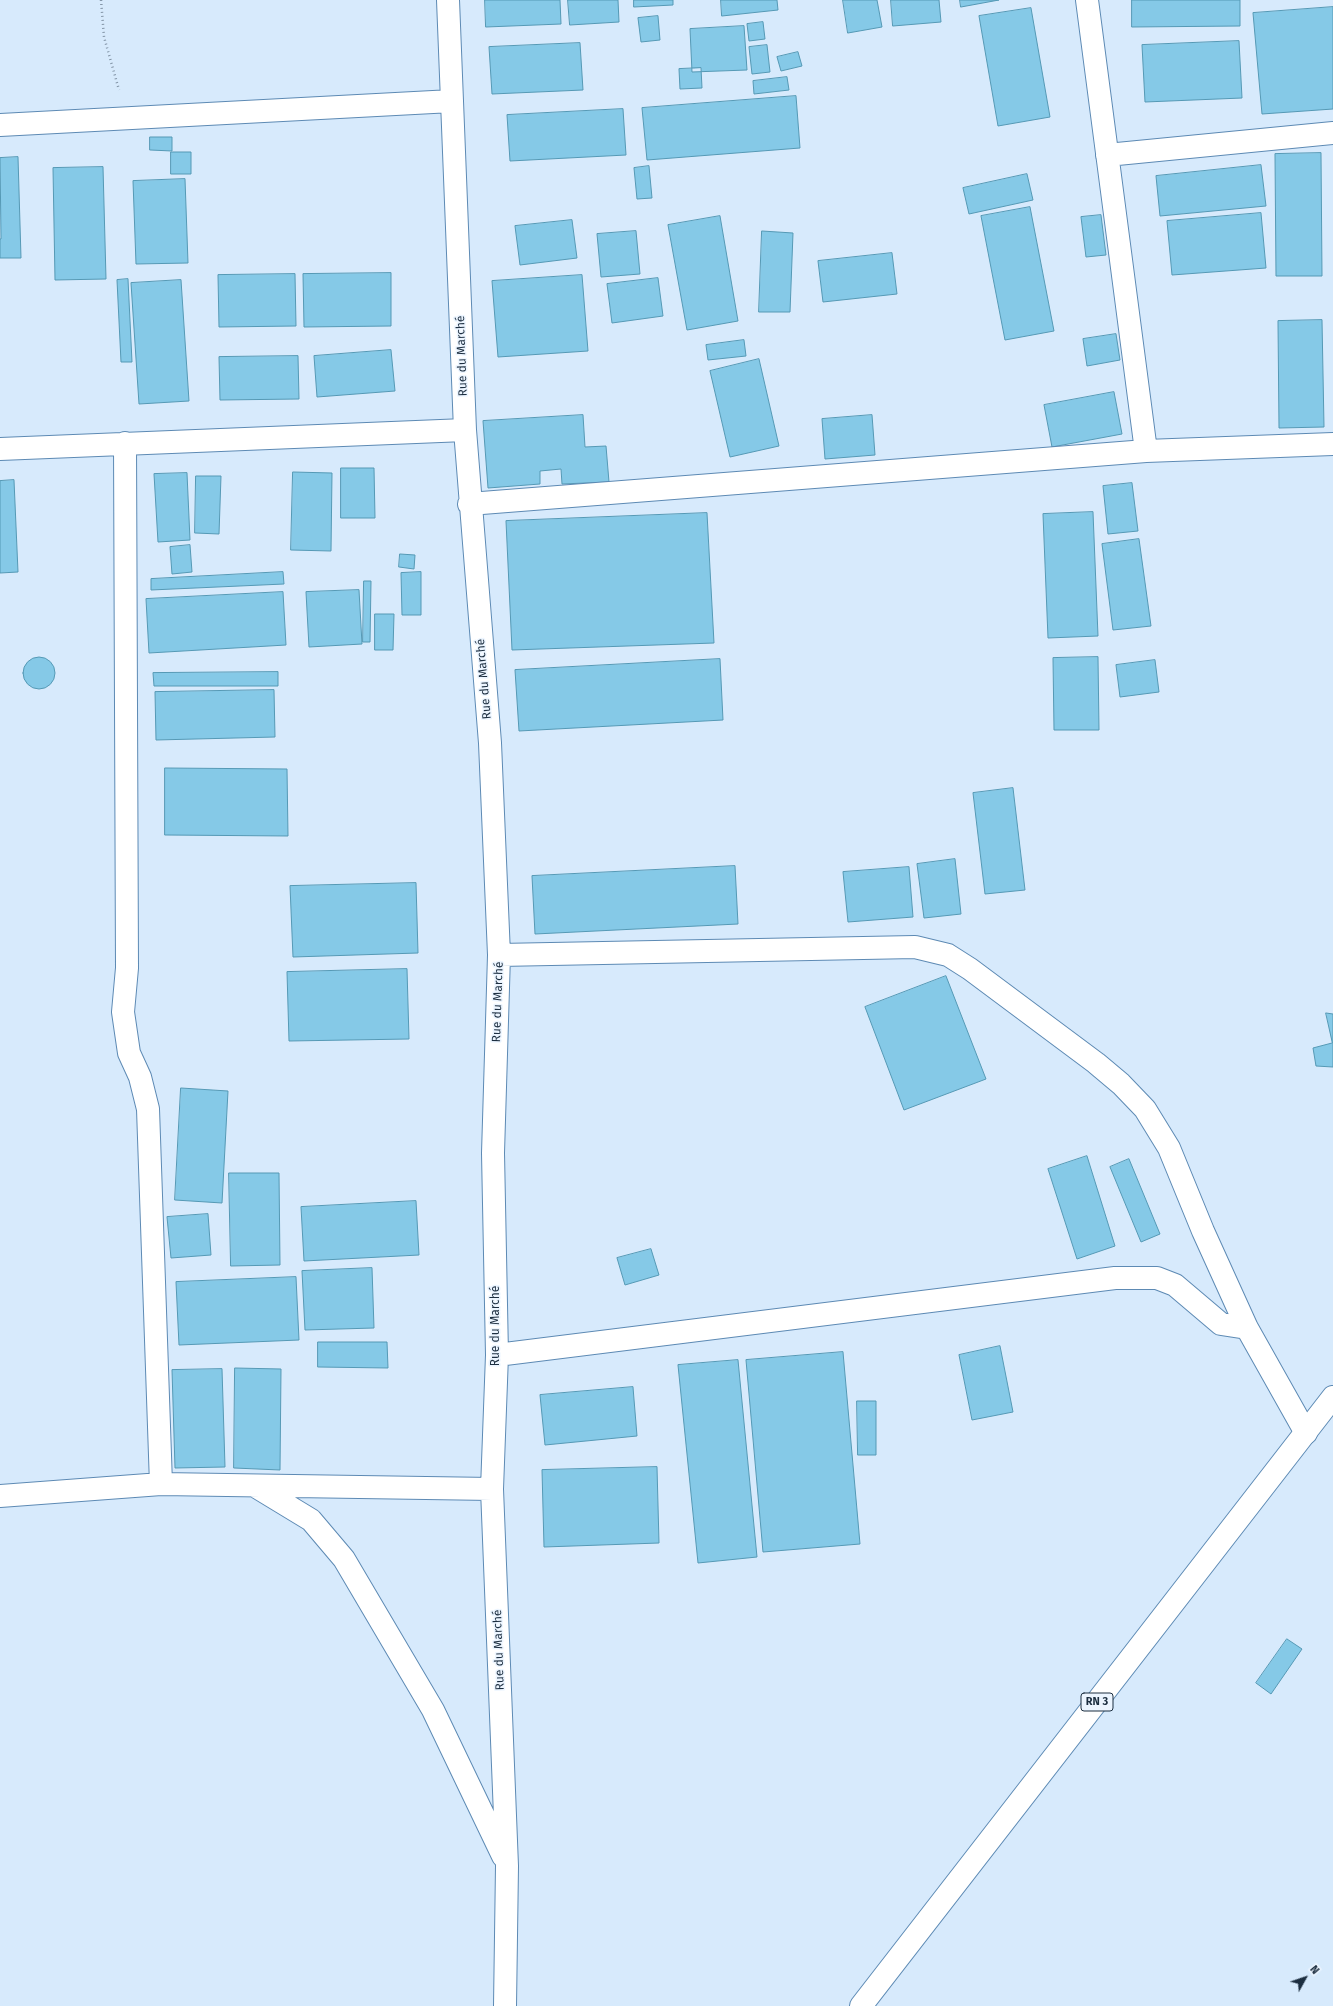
<!DOCTYPE html>
<html>
<head>
<meta charset="utf-8">
<style>
  body { margin:0 }
  #map { position:relative; width:1333px; height:2006px; overflow:hidden; background:#d7eafc; font-family:"Fira Sans",sans-serif }
  canvas { display:block }
  .north { position:absolute; left:1285px; top:1958px; width:40px; height:40px; -webkit-text-stroke:3px #ecf5ff; paint-order:stroke; rotate:50deg; font-size:11px; font-weight:700; line-height:16px; text-align:center; color:#1c2e40 }
  .north::after { content:''; display:block; margin:auto; width:14px; height:18px; background:#1c2e40; clip-path:polygon(50% 0,100% 100%,50% 72%,0 100%) }
</style>
</head>
<body>
<div id="map">
<canvas width="1333" height="2006"></canvas>
<div class="north">N</div>
</div>
<script>
const ctx = document.querySelector('canvas').getContext('2d');
ctx.lineJoin = 'round';
function paint(path, color) { ctx.fillStyle = color; ctx.fill(path, 'evenodd'); }
function strokePath(path, color, width, dash) { ctx.strokeStyle = color; ctx.lineWidth = width; ctx.lineCap = dash ? 'butt' : 'round'; ctx.setLineDash(dash || []); ctx.stroke(path); }
function label(font, color, halo, rows, align = 'center') {
  ctx.font = font + ' "Fira Sans",sans-serif'; ctx.lineWidth = 3; ctx.setLineDash([]); ctx.textBaseline = 'middle'; ctx.strokeStyle = halo; ctx.fillStyle = color; for (const [text, x, y, turn = 0] of rows) {
    ctx.save(); ctx.translate(x, y); ctx.rotate((+turn || 0) * Math.PI / 180); ctx.textAlign = isNaN(turn) ? turn : align; if (halo) ctx.strokeText(text, 0, 0); ctx.fillText(text, 0, 0); ctx.restore();
  }
}
const building = new Path2D(`
  M485,0H560L561,24L486,27Z
  M568,0H618L619,22L570,25Z
  M634,0H673V5L634,7Z
  M721,0H777L778,10L722,16Z
  M843,0H877L882,27L848,33Z
  M891,0H939L941,22L893,26Z
  M960,0H999L961,7Z
  M1132,0H1240V26L1132,27Z
  M1333,7V109L1262,114L1253,13Z
  M1031,8L1050,117L998,126L979,16Z
  M658,16L660,40L641,42L638,18Z
  M763,22L765,39L749,41L747,24Z
  M744,26L747,70L692,72L690,29Z
  M1239,41L1242,98L1145,102L1142,45Z
  M580,43L583,90L492,94L489,47Z
  M767,45L770,72L752,74L749,47Z
  M798,52L802,66L781,71L777,57Z
  M701,68L702,88L680,89L679,69Z
  M787,77L789,90L754,94L753,81Z
  M796,96L800,148L647,160L642,108Z
  M623,109L626,155L510,161L507,115Z
  M150,137H172V151L150,150Z
  M171,152H191V174H171Z
  M1321,153L1322,276H1276L1275,154Z
  M18,157L21,258H0V239H1L0,158Z
  M1261,165L1266,206L1160,216L1156,176Z
  M649,166L652,198L637,199L634,168Z
  M103,167L106,279L55,280L53,168Z
  M1027,174L1033,200L969,214L963,188Z
  M185,179L188,263L136,264L133,181Z
  M1030,207L1054,331L1005,340L981,216Z
  M1261,213L1266,268L1172,275L1167,221Z
  M1101,215L1106,255L1086,257L1081,217Z
  M720,216L738,321L687,330L668,225Z
  M572,220L577,258L520,265L515,226Z
  M636,231L640,274L601,277L597,234Z
  M762,231L793,233L790,312H759Z
  M892,253L897,294L823,302L818,261Z
  M391,273V326L304,327L303,274Z
  M295,274L296,326L219,327L218,275Z
  M582,275L588,351L498,357L492,281Z
  M658,278L663,316L612,323L607,284Z
  M128,279L132,362H121L117,280Z
  M181,280L189,401L139,404L131,283Z
  M1322,320L1324,427L1279,428L1278,321Z
  M1116,334L1120,360L1087,366L1083,339Z
  M744,340L746,356L708,360L706,345Z
  M391,350L395,391L317,397L314,356Z
  M298,356L299,399L220,400L219,357Z
  M759,359L779,446L730,457L710,371Z
  M1114,392L1122,434L1052,447L1044,405Z
  M583,415L585,447L606,446L609,482L562,484L561,469L540,471V484L488,488L483,421Z
  M872,415L875,455L825,459L822,419Z
  M341,468H374L375,518H341Z
  M293,472L332,473L331,551L291,550Z
  M187,473L190,540L158,542L154,474Z
  M196,476H221L219,534L195,533Z
  M14,480L18,572L0,573V481Z
  M1132,483L1138,531L1108,534L1103,486Z
  M1093,512L1098,636L1048,638L1043,514Z
  M707,513L714,643L512,650L506,521Z
  M1139,539L1151,626L1113,630L1102,544Z
  M190,545L192,572L172,574L170,547Z
  M400,554L415,555L414,569L399,567Z
  M283,572L284,584L151,590V579Z
  M421,572V615H402L401,573Z
  M364,581H371L370,642H363Z
  M359,590L362,644L309,647L306,592Z
  M283,592L286,645L149,653L146,599Z
  M375,614H394L393,650H375Z
  M1098,657L1099,730H1054L1053,658Z
  M23 673a16 16 0 1 1 32 0a16 16 0 1 1-32 0Z
  M720,659L723,720L519,731L515,670Z
  M1155,660L1159,692L1120,697L1116,665Z
  M278,672V686H154L153,673Z
  M274,690L275,737L156,740L155,692Z
  M165,768L287,769L288,836L165,835Z
  M1013,788L1025,890L985,894L973,793Z
  M955,859L961,914L924,918L917,864Z
  M735,866L738,924L535,934L532,876Z
  M909,867L913,917L848,922L843,872Z
  M416,883L418,953L293,957L290,886Z
  M407,969L409,1039L289,1041L287,972Z
  M946,976L986,1079L904,1110L865,1007Z
  M1326,1013L1333,1014V1067L1316,1066L1313,1048L1332,1043Z
  M181,1088L228,1091L222,1203L175,1200Z
  M1087,1156L1115,1246L1077,1259L1048,1169Z
  M1129,1159L1160,1234L1141,1242L1110,1167Z
  M229,1173H279L280,1265L231,1266Z
  M416,1201L419,1255L304,1261L301,1207Z
  M208,1214L211,1255L171,1258L167,1217Z
  M651,1249L659,1275L625,1285L617,1258Z
  M372,1268L374,1328L305,1330L302,1271Z
  M296,1277L299,1340L179,1345L176,1282Z
  M318,1342H387L388,1368L318,1367Z
  M1000,1346L1013,1412L972,1420L959,1355Z
  M843,1352L860,1544L763,1552L746,1360Z
  M738,1360L757,1557L698,1563L678,1365Z
  M235,1368L281,1369L280,1470L234,1468Z
  M222,1369L225,1467L175,1468L172,1370Z
  M633,1387L637,1436L545,1445L540,1395Z
  M857,1401H876V1455H858Z
  M657,1467L659,1543L544,1547L542,1470Z
  M1287,1639L1302,1649L1271,1694L1256,1683Z`);
const path = new Path2D(`
  M101,0L104,37L119,90`);
const minor = new Path2D(`
  M448,0L465,430L490,743L499,955L493,1153L497,1355L492,1489L507,1866L505,2006
  M1087,0L1146,451
  M0,125L452,101
  M1107,155L1333,133
  M125,443L127,968L123,1012L129,1053L140,1077L148,1109L161,1484
  M0,449L465,430
  M469,504L1146,451L1333,444
  M499,955L915,947L948,955L970,969L1096,1063L1121,1084L1145,1109L1169,1148L1203,1231L1247,1328L1306,1433
  M497,1355L1115,1278H1157L1175,1285L1221,1324L1247,1328
  M255,1486L311,1520L344,1559L433,1710L503,1856
  M0,1496L161,1484L492,1489`);
const major = new Path2D(`
  M861,2006L1333,1397`);
const shields = [
  [1097,1702,32]
];
const shieldNames = [
  ["RN 3",1097,1702]
];
const streetNames = [
  ["Rue du Marché",462,356,-92],
  ["Rue du Marché",484,679,-95],
  ["Rue du Marché",498,1002,-88],
  ["Rue du Marché",496,1326,-90],
  ["Rue du Marché",499,1650,-92]
];
paint(building, '#85c9e7');
strokePath(building, '#5599b5', 1);
strokePath(minor, '#5d8ab4', 24);
strokePath(major, '#5d8ab4', 24);
strokePath(path, '#8496a8', 2.5, [1, 3]);
strokePath(minor, '#fff', 22);
strokePath(major, '#fff', 22);
for (const [x, y, w] of shields) { const box = new Path2D(); box.roundRect(x - w / 2, y - 9, w, 18, 3); ctx.fillStyle = '#ecf5ff'; ctx.fill(box); strokePath(box, '#1c2e40', 1); }
label('bold 11px', '#1c2e40', null, shieldNames);
label('12px', '#1c2e40', '#ecf5ff', streetNames);
</script>
</body>
</html>
